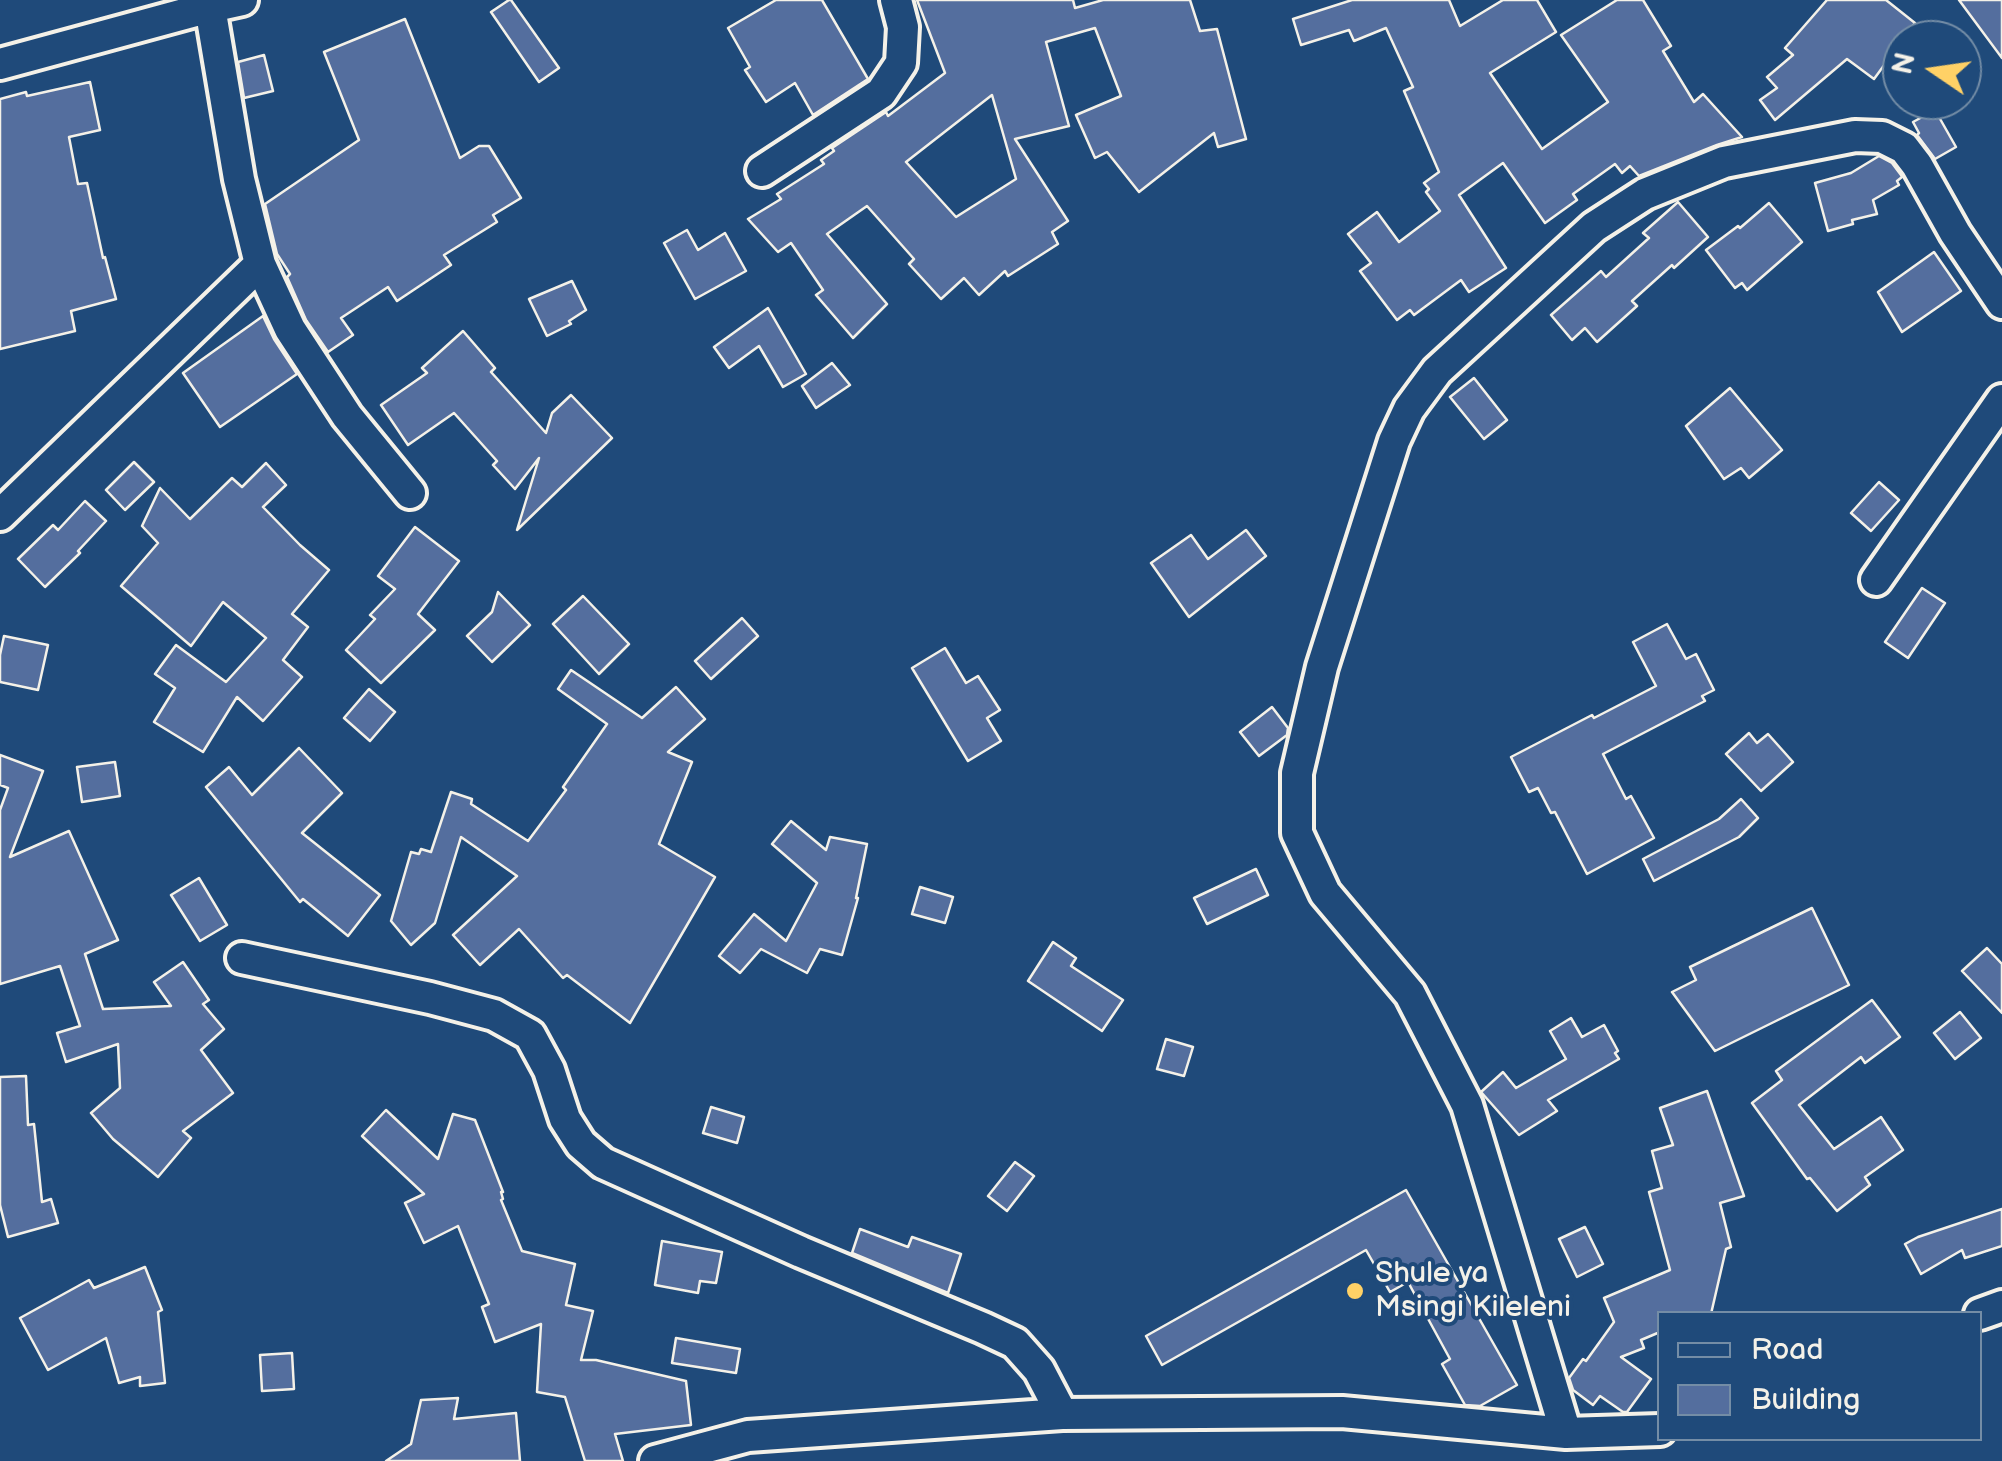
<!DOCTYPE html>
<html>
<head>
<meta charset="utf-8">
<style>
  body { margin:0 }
  #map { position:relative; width:2002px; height:1461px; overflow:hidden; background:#1f4a7a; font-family:"Balsamiq Sans",sans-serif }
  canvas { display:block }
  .legend { position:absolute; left:1657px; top:1311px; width:325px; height:130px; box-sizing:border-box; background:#1f4a7a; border:2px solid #748da6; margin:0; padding:12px 18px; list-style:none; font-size:30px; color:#f4f1e8 }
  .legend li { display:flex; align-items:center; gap:20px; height:50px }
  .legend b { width:50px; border:2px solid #748da6 }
  .north { position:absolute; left:1882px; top:20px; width:100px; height:100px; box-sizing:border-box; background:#1f4a7a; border:2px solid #748da6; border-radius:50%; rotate:283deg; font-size:28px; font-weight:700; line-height:40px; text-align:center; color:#f4f1e8 }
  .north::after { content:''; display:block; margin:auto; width:35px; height:45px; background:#ffd166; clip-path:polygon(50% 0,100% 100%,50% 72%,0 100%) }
</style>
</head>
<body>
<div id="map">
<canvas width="2002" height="1461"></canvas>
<ul class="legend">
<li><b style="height:12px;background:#1f4a7a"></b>Road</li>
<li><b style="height:28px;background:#546e9e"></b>Building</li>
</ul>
<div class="north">N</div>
</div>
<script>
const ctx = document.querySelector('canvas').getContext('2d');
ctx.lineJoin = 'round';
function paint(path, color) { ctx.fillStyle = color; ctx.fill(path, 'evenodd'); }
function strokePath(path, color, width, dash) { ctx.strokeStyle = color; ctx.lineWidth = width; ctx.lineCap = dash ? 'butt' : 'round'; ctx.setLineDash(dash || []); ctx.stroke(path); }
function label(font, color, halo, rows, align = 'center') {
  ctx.font = font + ' "Balsamiq Sans",sans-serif'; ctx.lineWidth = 8; ctx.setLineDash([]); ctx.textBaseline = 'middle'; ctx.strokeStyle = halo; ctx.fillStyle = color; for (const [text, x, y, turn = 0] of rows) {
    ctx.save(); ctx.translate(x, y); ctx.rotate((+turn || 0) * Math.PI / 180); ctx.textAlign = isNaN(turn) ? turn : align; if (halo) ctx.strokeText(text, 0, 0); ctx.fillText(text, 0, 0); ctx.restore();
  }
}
const building = new Path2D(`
  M509,0H511L559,68L539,82L491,12Z
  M776,0H822L868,79L813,115L795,83L766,102L745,70L750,67L728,28Z
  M917,0H1073L1075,8L1103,0H1190L1200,31L1217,29L1246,139L1218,147L1214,133L1139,192L1107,152L1095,158L1076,115L1121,96L1095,28L1046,42L1069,126L1015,139L1068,221L1052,232L1058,244L1008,276L1005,271L979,295L964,278L941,299L909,264L914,259L867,206L827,234L887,304L853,338L816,295L823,290L791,243L778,252L748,219L781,199L777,194L824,164L821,160L834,151L832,148L886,112L888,116L945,73ZM992,95L1016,179L956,217L906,162Z
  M1352,0H1449L1460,26L1503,0H1537L1556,32L1490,73L1542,149L1608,102L1561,35L1617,0H1643L1671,46L1663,51L1694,102L1703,94L1742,137L1717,145L1639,176L1630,166L1622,173L1615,164L1573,194L1577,200L1545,223L1503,163L1459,195L1506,268L1469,292L1461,280L1414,315L1410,310L1397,320L1360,271L1371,263L1348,234L1377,212L1399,242L1440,211L1426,192L1429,189L1424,183L1439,172L1404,91L1413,87L1386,28L1354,41L1349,30L1301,45L1293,19Z
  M1827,0H1886L1915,23L1874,79L1847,59L1775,120L1760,100L1777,88L1767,77L1793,55L1785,48Z
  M1959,0H2002V58Z
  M405,19L460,158L479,146H489L521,198L493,215L497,222L444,255L451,265L397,301L388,287L341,318L353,335L328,352L306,320L287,277L290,274L277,254L265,204L359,140L324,52Z
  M264,55L273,91L244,98L238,62Z
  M90,82L100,130L69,137L78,184L87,183L103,258L105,257L116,299L71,311L75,331L0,349V99L26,92L27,96Z
  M1935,110L1956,147L1935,159L1917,135L1919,133L1913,122Z
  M1879,156L1892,163L1901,175L1902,177L1897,181L1899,185L1873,200L1877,214L1852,220L1853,224L1828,231L1815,183L1851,173Z
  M1678,202L1708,237L1674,268L1672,265L1632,301L1637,306L1597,342L1585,328L1572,340L1551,315L1601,271L1606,277L1649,238L1643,233Z
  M1769,203L1802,242L1747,290L1742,283L1735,288L1706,250L1738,226L1740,228Z
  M687,230L698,250L725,233L746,271L695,299L664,243Z
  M1934,252L1961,291L1902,332L1878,292Z
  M572,281L586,310L569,321L571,324L547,336L529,299Z
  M768,308L806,374L783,387L759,346L729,368L714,347Z
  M263,316L274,339L297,374L220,427L183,373Z
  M463,331L495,368L491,372L546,433L552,413L571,395L612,438L517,530L539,458L515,489L493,465L497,461L454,413L408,445L381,405L427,373L422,368Z
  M832,363L850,385L816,408L802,386Z
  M1474,378L1507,420L1484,439L1450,397Z
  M1730,388L1782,450L1749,478L1741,468L1724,479L1686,426Z
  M134,462L154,482L125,510L106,490Z
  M266,463L286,485L263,507L300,545L329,570L292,614L308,627L283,660L302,677L263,721L237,697L203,752L154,722L175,688L155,674L176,645L226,682L266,638L223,602L191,646L121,586L158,543L142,526L160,488L190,519L232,478L242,487Z
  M1879,482L1899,500L1871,531L1851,513Z
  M85,501L106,521L78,551L80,553L45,587L18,559L53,525L58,530Z
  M415,527L459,561L418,614L435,630L381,683L346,650L375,619L370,615L395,589L378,576Z
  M1246,530L1266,556L1189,617L1151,563L1191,535L1208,559Z
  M1922,588L1945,603L1908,658L1885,642Z
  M498,592L530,625L492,662L467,636L492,612Z
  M583,596L629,644L599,674L553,624Z
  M742,618L758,636L711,679L695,661Z
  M1667,624L1686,659L1696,654L1714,690L1702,696L1705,701L1603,754L1626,799L1631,796L1654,838L1587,874L1555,812L1551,813L1538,788L1529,792L1511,757L1592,715L1594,718L1656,686L1633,642Z
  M4,636L48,645L38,690L0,682V655Z
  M945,648L966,683L978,676L1000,710L987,718L1001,741L968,761L912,668Z
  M571,670L642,718L676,687L705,719L668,752L692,762L659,844L715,877L630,1023L567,975L563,978L519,929L480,965L453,935L517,876L461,837L435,923L411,945L391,921L411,852L419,854L421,849L431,852L451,792L472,799L471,804L528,841L566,790L563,787L607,724L558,689Z
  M369,689L395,712L370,741L344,718Z
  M1272,707L1288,728L1287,735L1259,756L1240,732Z
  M1749,733L1757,743L1768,734L1793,762L1761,791L1726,754Z
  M299,748L342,793L302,833L380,895L348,936L303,899L300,902L206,787L229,767L252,795Z
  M0,755L43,771L10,857L69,831L118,940L85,954L103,1009L171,1006L154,982L183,962L209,1000L203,1004L224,1029L201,1050L233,1093L183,1131L191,1138L158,1177L113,1139L91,1113L120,1088L118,1044L66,1062L57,1033L80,1026L60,966L0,984V810L8,788L0,785Z
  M115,762L120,796L82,802L77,767Z
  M1741,799L1758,818L1739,837L1654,881L1643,859L1719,819Z
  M791,821L826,850L830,837L867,844L856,898H858L842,955L820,949L807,973L761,949L740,973L719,956L754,914L786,941L817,883L772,844Z
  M1256,869L1268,895L1207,924L1194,898Z
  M199,878L227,925L200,941L171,895Z
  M920,887L953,897L945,923L912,914Z
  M1812,908L1849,985L1715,1051L1672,992L1696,980L1690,967Z
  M1053,942L1076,958L1071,966L1123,1000L1102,1031L1028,981Z
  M1987,948L2002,964V1013L1962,971Z
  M1872,1000L1900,1037L1865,1063L1861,1057L1799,1105L1834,1149L1881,1117L1903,1150L1865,1177L1870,1185L1837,1211L1810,1178L1807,1179L1752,1103L1782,1080L1776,1071Z
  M1960,1012L1981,1038L1955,1059L1934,1033Z
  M1571,1018L1582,1037L1604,1025L1618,1051L1615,1053L1619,1059L1548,1100L1557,1111L1519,1135L1481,1092L1503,1072L1516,1088L1566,1059L1550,1031Z
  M1166,1039L1193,1047L1184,1076L1157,1069Z
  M26,1076L28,1125L34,1124L42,1202L51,1199L58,1223L8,1237L0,1205V1077Z
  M1707,1091L1744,1196L1720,1203L1731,1247L1726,1249L1711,1314H1660V1332L1641,1340L1644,1348L1621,1357L1651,1379L1627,1412H1623L1600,1396L1593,1405L1573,1390L1569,1378L1583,1359L1586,1361L1614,1322L1604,1298L1670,1270L1649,1192L1662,1188L1652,1151L1673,1145L1660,1108Z
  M711,1107L744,1117L737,1143L703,1133Z
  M386,1110L438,1159L453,1114L475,1120L503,1192H501L503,1199L501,1200L522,1251L575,1264L566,1305L593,1311L581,1360H596L686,1381L691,1425L615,1434L623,1461H585L565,1397L537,1392L541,1324L495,1342L482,1307L489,1304L458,1226L424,1243L405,1203L424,1194L362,1136Z
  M1015,1162L1034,1176L1007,1211L988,1196Z
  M1406,1190L1517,1385L1480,1406L1465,1405L1442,1364L1450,1359L1408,1282L1390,1292L1366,1250L1162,1365L1146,1336Z
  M2002,1209V1246L1965,1258L1962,1250L1921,1274L1905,1244L1918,1237Z
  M1585,1227L1603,1264L1577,1277L1559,1239Z
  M860,1229L908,1247L912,1237L961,1254L948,1293L852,1253Z
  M662,1241L722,1252L716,1283L700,1281L698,1293L655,1285Z
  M145,1267L162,1310L158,1312L165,1383L140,1386V1377L119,1383L106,1338L48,1370L20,1318L89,1280L94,1288Z
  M676,1338L740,1349L736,1373L672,1363Z
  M292,1353L294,1389L262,1391L260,1355Z
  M458,1398L454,1419L516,1413L520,1461H386L411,1444L421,1400Z`);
const minor = new Path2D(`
  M210,7L239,179L260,264L290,329L347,416L410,493
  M0,64L210,7L242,0
  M762,171L881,93L901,63L903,27L896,0
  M0,515L260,264
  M1876,580L2002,400
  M242,958L430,998L494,1015L530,1035L549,1070L565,1119L581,1144L603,1163L801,1252L983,1328L1015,1343L1039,1370L1062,1414
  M1980,1314L2002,1306
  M1566,1433L1467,1105L1410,994L1325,893L1297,833V773L1322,667L1394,441L1409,409L1437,371L1594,227L1645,194L1724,162L1855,136L1882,137L1904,148L1917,165L1955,233L2002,303
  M655,1461L748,1436L1062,1414L1342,1412L1566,1433L1660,1430`);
const markers = [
  [1355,1291,10,"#ffd166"]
];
const poiNames = [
  ["Shule ya",1375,1274],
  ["Msingi Kileleni",1375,1308]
];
paint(building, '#546e9e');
strokePath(building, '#f4f1e8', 2.5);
strokePath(minor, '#f4f1e8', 38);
strokePath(minor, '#1f4a7a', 30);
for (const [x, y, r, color] of markers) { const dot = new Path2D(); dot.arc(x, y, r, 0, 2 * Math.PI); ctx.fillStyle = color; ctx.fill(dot); strokePath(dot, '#1f4a7a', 4); }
label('30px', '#f4f1e8', '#1f4a7a', poiNames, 'left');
</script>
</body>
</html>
